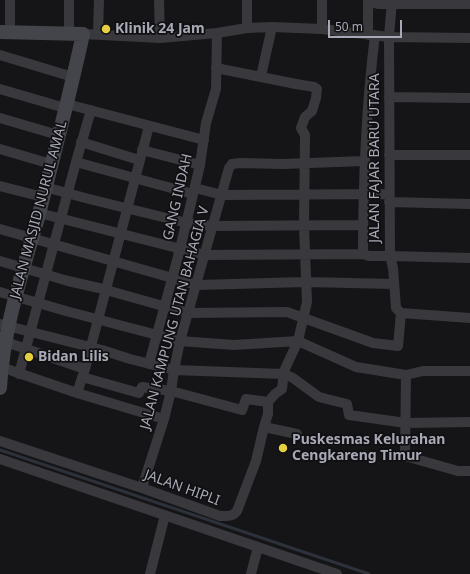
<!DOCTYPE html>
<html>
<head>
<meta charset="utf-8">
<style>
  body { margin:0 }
  #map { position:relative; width:470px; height:574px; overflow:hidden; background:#151517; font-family:"Noto Sans",sans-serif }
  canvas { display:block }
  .scale { position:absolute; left:328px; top:20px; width:74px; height:18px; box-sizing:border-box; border:2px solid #a8a9b6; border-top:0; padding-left:5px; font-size:12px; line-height:14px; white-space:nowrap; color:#a8a9b6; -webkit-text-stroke:3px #101012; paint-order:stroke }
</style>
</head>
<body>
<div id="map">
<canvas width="470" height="574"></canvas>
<div class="scale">50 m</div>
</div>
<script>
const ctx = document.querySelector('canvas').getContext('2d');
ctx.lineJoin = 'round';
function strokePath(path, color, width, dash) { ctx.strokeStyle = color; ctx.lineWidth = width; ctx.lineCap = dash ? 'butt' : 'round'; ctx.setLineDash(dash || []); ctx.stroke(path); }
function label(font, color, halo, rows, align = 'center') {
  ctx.font = font + ' "Noto Sans",sans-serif'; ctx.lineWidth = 3.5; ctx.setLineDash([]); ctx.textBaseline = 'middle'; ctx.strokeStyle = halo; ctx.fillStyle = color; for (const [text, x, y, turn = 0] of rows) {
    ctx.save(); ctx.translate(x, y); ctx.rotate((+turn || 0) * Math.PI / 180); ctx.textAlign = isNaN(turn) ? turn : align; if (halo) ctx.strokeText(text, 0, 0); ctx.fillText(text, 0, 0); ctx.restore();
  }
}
const stream = new Path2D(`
  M0,450L369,574`);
const street = new Path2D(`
  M10,0V32
  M159,0L160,38
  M322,0V29
  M368,0V35
  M370,0L374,3L378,4H470
  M392,0L389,37L390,256L393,268L396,308L401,313
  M247,28V0
  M69,33V0
  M83,34L160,38L217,33L247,28L272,27L322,29L389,37L470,38
  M98,34L99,0
  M0,55L73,77
  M216,68L296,84L314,87L317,89L316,98L312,111L305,117L301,128L305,135L304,226L307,302L298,341L284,371L282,389L275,394L268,402
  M261,76L272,27
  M0,89L65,108
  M389,97L470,98
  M67,104L204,140
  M91,110L76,162L193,194
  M0,118L58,135
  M81,142L139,160
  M0,149L51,164
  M142,150L200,165
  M389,155H470
  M0,186L43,197
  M45,187L89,199L187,223L212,226L363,225
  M195,188L222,195L389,194
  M389,202L470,204
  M39,213L205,255L363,254L369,256H385
  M0,229L197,285L306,282L394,284
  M363,254C363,181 366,108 375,35
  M390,256L470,258
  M0,261L68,281L99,288L188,313L287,312L373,343L398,346L401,313
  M0,292L66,311L180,341L234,345L298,341L356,367L406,375L423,371H470
  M401,313L470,318
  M0,324L102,350L130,359L174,370L284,374L293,378L319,397L347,404L349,415L406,423L470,422
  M6,342L85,369
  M149,364L180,249L200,165L206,123L216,89L217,33
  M1,367L77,393L164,419
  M19,374L76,162
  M406,375L405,456L458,471H470
  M82,377L139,393L142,387L171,391L242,410L246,399L268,402
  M77,393L85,369L149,126
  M264,427L268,414V402
  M0,441L142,488L220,516C228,516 232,517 237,511L256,461L264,427L297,434
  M0,459L337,574
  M142,488L164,419L171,391L174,370L180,341L229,168L232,164L240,163L283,164L364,161
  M150,574L165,515
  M251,574L258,547`);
const secondary = new Path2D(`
  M0,32L83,34C70,94 54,154 39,214C23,271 3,328 0,388`);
const markers = [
  [106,29,5,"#e5ce3f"],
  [29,357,5,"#e5ce3f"],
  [283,448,5,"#e5ce3f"]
];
const poiNames = [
  ["Klinik 24 Jam",115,29],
  ["Bidan Lilis",38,357],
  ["Puskesmas Kelurahan",292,440],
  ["Cengkareng Timur",292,456]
];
const streetNames = [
  ["JALAN FAJAR BARU UTARA",375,158,-90],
  ["GANG INDAH",178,197,-77],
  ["JALAN MASJID NURUL AMAL",39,210,-75],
  ["JALAN KAMPUNG UTAN BAHAGIA V",175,318,-75],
  ["JALAN HIPLI",182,488,20]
];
strokePath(stream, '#2c313a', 3);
strokePath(street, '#39383d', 10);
strokePath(secondary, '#44454b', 14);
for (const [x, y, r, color] of markers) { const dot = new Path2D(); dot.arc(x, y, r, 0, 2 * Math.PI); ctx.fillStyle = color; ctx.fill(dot); strokePath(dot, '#101012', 1.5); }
label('bold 14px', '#a8a9b6', '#101012', poiNames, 'left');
label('14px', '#a8a9b6', '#101012', streetNames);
</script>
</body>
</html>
